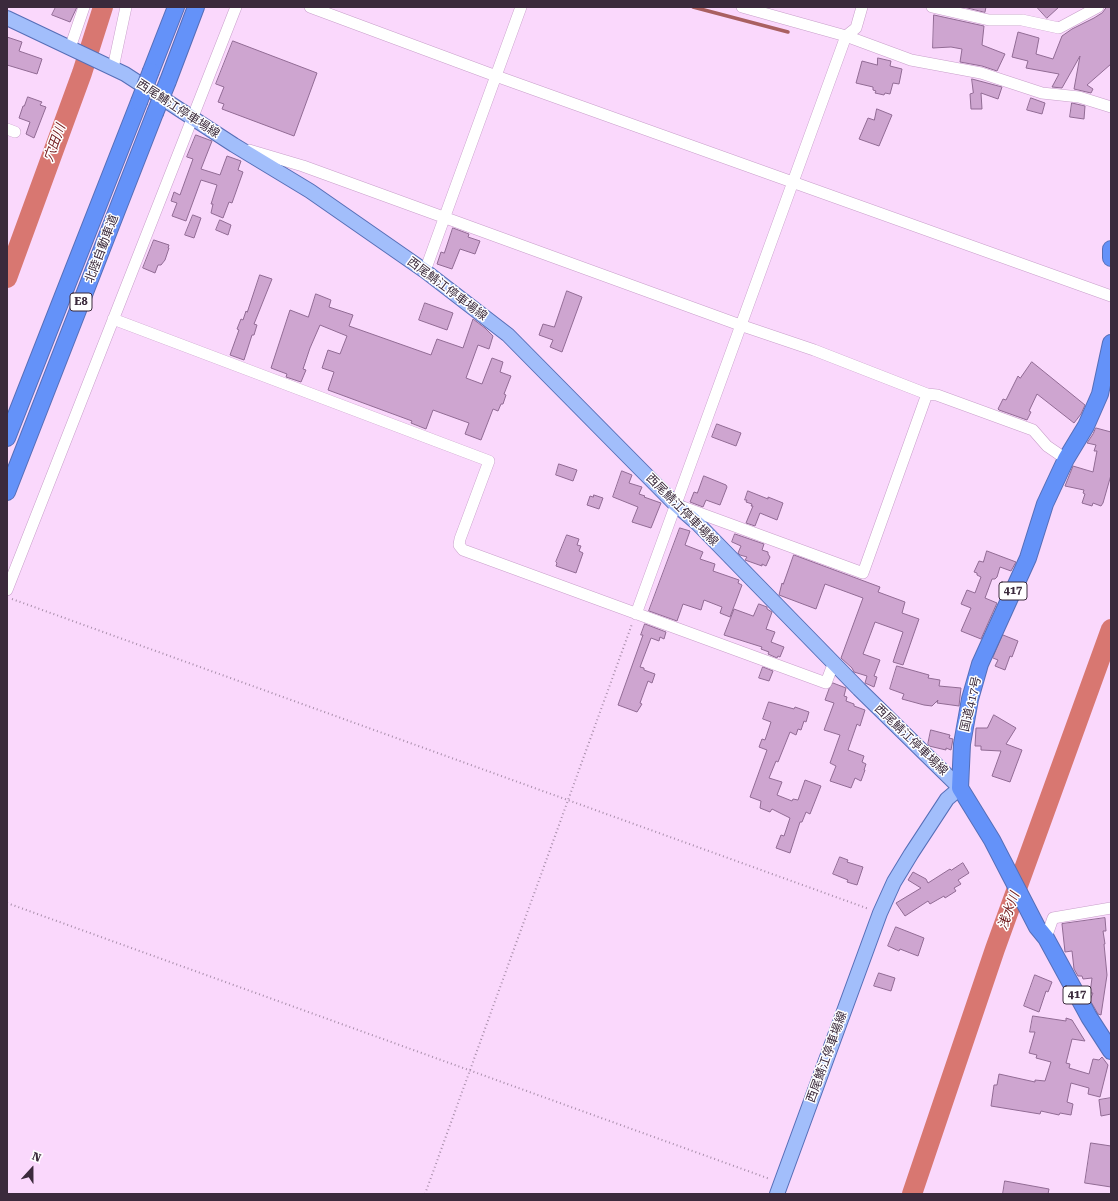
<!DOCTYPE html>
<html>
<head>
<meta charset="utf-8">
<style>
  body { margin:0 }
  #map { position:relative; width:1118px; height:1201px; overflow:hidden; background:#fad8fc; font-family:"Roboto Serif",serif }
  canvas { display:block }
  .frame { position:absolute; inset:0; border:8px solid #3b2a3c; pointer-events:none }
  .north { position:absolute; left:12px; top:1149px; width:40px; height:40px; -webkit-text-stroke:3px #fff; paint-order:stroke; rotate:21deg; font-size:11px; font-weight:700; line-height:16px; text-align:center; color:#3b2a3c }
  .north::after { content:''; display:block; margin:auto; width:14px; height:18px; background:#3b2a3c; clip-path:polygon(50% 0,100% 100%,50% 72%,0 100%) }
</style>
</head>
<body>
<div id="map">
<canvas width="1118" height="1201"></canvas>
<div class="frame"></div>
<div class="north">N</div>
</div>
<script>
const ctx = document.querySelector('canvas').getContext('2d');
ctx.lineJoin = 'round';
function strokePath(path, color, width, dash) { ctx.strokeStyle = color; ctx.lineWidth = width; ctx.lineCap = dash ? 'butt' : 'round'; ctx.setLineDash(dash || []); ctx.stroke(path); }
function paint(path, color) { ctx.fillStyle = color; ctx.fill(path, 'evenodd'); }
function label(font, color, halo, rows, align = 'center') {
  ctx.font = font + ' "Roboto Serif","Noto Sans JP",serif'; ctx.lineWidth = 3; ctx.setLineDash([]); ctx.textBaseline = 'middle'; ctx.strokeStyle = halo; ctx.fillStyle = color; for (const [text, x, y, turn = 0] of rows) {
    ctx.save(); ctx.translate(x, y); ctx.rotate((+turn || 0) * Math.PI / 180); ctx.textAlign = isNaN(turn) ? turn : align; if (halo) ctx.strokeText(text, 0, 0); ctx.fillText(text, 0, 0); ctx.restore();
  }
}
const stream = new Path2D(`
  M693,7L788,32`);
const river = new Path2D(`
  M7,278L82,73L103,7
  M912,1194L995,949L1111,629`);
const building = new Path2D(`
  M56,7H77L70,22L52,15Z
  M964,7H986L985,12Z
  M1037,7H1059L1047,18Z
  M1107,7H1111V64L1087,85L1093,89L1091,93L1074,89L1080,56L1062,88L1052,87L1059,74L1026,68L1028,61L1012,57L1018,32L1039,38L1036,54L1053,59L1062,36L1072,29L1094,18L1102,13Z
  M934,15L984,26L982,45L1005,54L997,71L982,66L960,62L962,49L951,47L933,48Z
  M7,37L22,42L19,51L42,59L37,74L7,65Z
  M233,41L317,73L294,136L222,109L224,104L218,102L224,87L216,84Z
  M878,58L891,61L890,66L902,69L899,84L893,83L890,94L885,93L884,95L875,93L876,91L873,90V87L856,83L862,61L877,65Z
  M972,79L1002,87L998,99L981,93L982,109H971L970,94L973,93Z
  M28,97L42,102L40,105L46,107L34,138L26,134L30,122L19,118L23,106H24Z
  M1031,98L1045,103L1042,114L1027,110Z
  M1072,103L1085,106L1084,119L1070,117Z
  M877,109L892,115L879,146L859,139L868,118L874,120Z
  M196,135L212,141L201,169L220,175L227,156L241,161L238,170L243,172L232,203L229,202L223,218L211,213L213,204H211L212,201L217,185L201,180L186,221L172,216L177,203L171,201L174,192L180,195L193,159L187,157Z
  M193,215L201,218L194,238L185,235Z
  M220,220L231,225L228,235L216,230Z
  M453,228L469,234L468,237L480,241L475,254L460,249L452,269L437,264L441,252L444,253Z
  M154,240L169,245L168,248H169L165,260L161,265H158L155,273L143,268Z
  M260,275L272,279L254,324L257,325L254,335H252L244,360L230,355L239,330L237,329L241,319L243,320L246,311L247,312Z
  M567,291L582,297L562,352L550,347L553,340L539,335L543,324L554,327Z
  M316,294L331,300L329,307L353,315L349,326L431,355L437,339L463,348L473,319L485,328L493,336L489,349L478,345L466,378L482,384L492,358L503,362L500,372L511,376L504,394L506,395L503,404H501L498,411L493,409L481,440L465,434L469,423L433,410L426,429L411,423L412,421L328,390L334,372L322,368L328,350L340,354L347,336L320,325L310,348L303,369L306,370L301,382L286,377L287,374L271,368L290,310L308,317Z
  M425,303L453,313L447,330L419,320Z
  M1032,362L1085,405L1081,414L1074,423L1037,394L1029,411L1031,412L1027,420L999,410L998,409L1003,399L1006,400L1018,376L1020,378Z
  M717,424L741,433L736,446L712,437Z
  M1096,428L1111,432V475L1103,503L1101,506L1093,503L1092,506L1082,503L1085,494L1083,493L1084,490L1065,486L1073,466L1093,472L1097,451H1094L1096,445L1087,443L1093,434Z
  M559,464L577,470L573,481L556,475Z
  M622,471L632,475L629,483L642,487L639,494L645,496L644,497L661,503L651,528L632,522L638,507L613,497Z
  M704,476L726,485L727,487L720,505L706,500L703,507L690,502L694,492L697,493Z
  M748,491L768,499V497L783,503L777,520L760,513L755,526L746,523L753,506H751L752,504L746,502L747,500H745Z
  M594,495L603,498L599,509L587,505L590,496L593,497Z
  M680,528L690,531L685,545L703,552L700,559L715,564L713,571L739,580L738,583L742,585L730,617L720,613L722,607L704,600L701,610L683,604L677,621L649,611Z
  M735,534L764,544L762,550L768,552V554L770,557L766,566L762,564V566L745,560L747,557L740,555L738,553L741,546L732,542Z
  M567,535L579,539L577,545L581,546L579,551L583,553L576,573L556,566L557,563L556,562Z
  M987,551L1016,562L1011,571L1000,567L997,577L995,579H992L985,598L997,603L981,639L961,631L971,608L961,604L967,590L975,593L981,577L977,575V573L974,572L979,561L983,562Z
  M794,555L880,587L878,592L905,602L902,613L919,619L903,665L893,662L903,632L875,622L863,654L880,660L874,676L877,677L874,687L865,683L867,676L854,672L852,668L841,658L863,598L825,584L816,609L779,595L782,583L783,584Z
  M759,604L767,607V609L772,612L766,629L775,632L771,642L784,647L780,657L778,656L777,658L768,654L769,652L761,649L762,647L724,635L734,609L753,616Z
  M645,624L666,632L664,639L660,637L659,641L651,638L640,667L644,668V670L655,674L652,683L648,681L640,703L642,704L637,712L618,705L643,635H641Z
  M1003,635L1018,641L1012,657L1010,656L1005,670L995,666L998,660L993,658Z
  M897,666L929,675L928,678L940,680L939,686L961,688L959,706L937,703L938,700L932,706L924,705L902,699L904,694L890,689Z
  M763,667L773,671L769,681L759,678Z
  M833,683L846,688L844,696L847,697L846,701L854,704V706L865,710L860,726L857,724L848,750L864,756L862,762L866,764L864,770H865L861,781L855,778L851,788L830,781L836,766L830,763L840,735L824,730L834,703L825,700L829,689Z
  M769,702L794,709L795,707L809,712L806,722L804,721L801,730L798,729L796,735L790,732L778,762L776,761L769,778L782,782L777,795L792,801L793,799L798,800L805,780L821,786L810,814L806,812L802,822H800L790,853L776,848L781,835L784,836L790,818L772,809L770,812L760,808L761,801L750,797L767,750L759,747L762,739L765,740L771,722L763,719Z
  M994,715L1016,728L1006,744L1022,750L1010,782L992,776L1001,751L981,750V746H975L976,728H987Z
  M931,730L950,735L949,738L953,739L951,750L946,748V750L929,746L928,744Z
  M840,857L848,860L847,862L863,867L857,885L847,882L848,880L833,874Z
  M963,863L969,873L958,880L961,884L954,888L956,891L945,898L944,896L930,904L928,901L905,916L896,903L921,888L908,880L913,872L926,879L928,883L950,869L951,870Z
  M1105,918L1106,931H1103L1105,944H1104L1107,975L1101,1015L1098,1014L1090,1000L1093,993H1090L1092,978L1083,979L1082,976H1078L1074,969L1072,951L1065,952L1062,924Z
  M896,927L924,938L918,956L900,949L899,951L888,946Z
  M879,973L895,978L891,991L874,986Z
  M1035,975L1052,982L1048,992L1046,991L1039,1012L1024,1006Z
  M1033,1016L1066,1021V1018L1072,1020L1085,1041L1072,1039L1066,1063L1070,1064L1069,1068L1089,1074L1093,1059L1099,1060L1102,1057L1108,1065L1100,1097L1088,1094L1089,1088L1071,1083L1067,1102L1073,1104L1071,1115L1060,1113L1059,1115L1041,1111L1040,1114L991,1106L994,1085H997L999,1074L1035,1082V1080L1045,1081L1051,1062L1036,1058L1037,1055L1029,1053L1035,1032H1030Z
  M1111,1098V1114L1101,1116L1099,1100Z
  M1091,1143L1111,1146V1187L1085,1183Z
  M1005,1181L1049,1189L1048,1194H1003Z`);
const path = new Path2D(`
  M12,599L869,909
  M7,903L770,1179
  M425,1194L632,624`);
const minor = new Path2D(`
  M310,7L496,76L1111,296
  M742,7L846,36L911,60L981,73L1042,93L1079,97L1111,107
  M932,7L989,20H1022L1059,28L1098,7
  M70,48L84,7
  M113,68L126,7
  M7,129L15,132
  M249,150L303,166L740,325L814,350L927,394L937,395L1033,430L1047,446L1066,459
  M425,271L521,7
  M113,319L489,461L460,539L459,545L463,550L826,683L834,662
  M680,506L863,573L927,394
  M7,590L236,7
  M636,614L846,36L856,28L862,7
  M1046,938L1053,918L1111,908`);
const major = new Path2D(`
  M7,18L125,74L234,145L310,191L425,271L508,335L675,504L698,524L859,689L960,788L947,799L911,854L894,882L880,913L777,1194`);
const highway = new Path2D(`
  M151,71L176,7
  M168,81L196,7
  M1111,249V258
  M1111,343L1100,394L1086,426L1066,459L1045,504L1028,558L980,664L970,699L962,744L960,788L992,840L1037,927L1046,938L1089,1017L1111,1051
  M7,438L139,102
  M7,492L155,113`);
const highwayBridge = new Path2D(`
  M139,102L151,71
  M155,113L168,81`);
const shields = [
  [81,302,22],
  [1013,591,28],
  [1077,995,28]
];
const shieldNames = [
  ["E8",81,302],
  ["417",1013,591],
  ["417",1077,995]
];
const streetNames = [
  ["西尾鯖江停車場線",178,109,33],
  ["北陸自動車道",102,249,-69],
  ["西尾鯖江停車場線",447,289,37],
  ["西尾鯖江停車場線",682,510,45],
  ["国道417号",971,704,-77],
  ["西尾鯖江停車場線",911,740,44],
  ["西尾鯖江停車場線",827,1057,-70]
];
const waterNames = [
  ["穴田川",55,143,-70],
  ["浅水川",1009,911,-70]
];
strokePath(stream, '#a96061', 3.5);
strokePath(river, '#d87771', 20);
paint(building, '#cea5d0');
strokePath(building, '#916b94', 1);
strokePath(minor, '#c89fca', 12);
strokePath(major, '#566eb7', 16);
strokePath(highway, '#566eb7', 18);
strokePath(path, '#a78da9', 2, [1, 3]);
strokePath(minor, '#fff', 11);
strokePath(major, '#a2befb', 14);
strokePath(highway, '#6492f9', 16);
strokePath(highwayBridge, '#566eb7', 18, []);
strokePath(highwayBridge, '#6492f9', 16);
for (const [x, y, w] of shields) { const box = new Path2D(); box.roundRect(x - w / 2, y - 9, w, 18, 3); ctx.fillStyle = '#fff'; ctx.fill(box); strokePath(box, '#3b2a3c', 1); }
label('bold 11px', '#3b2a3c', null, shieldNames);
label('12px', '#3b2a3c', '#fff', streetNames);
label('italic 13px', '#71191b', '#fff', waterNames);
</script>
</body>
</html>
